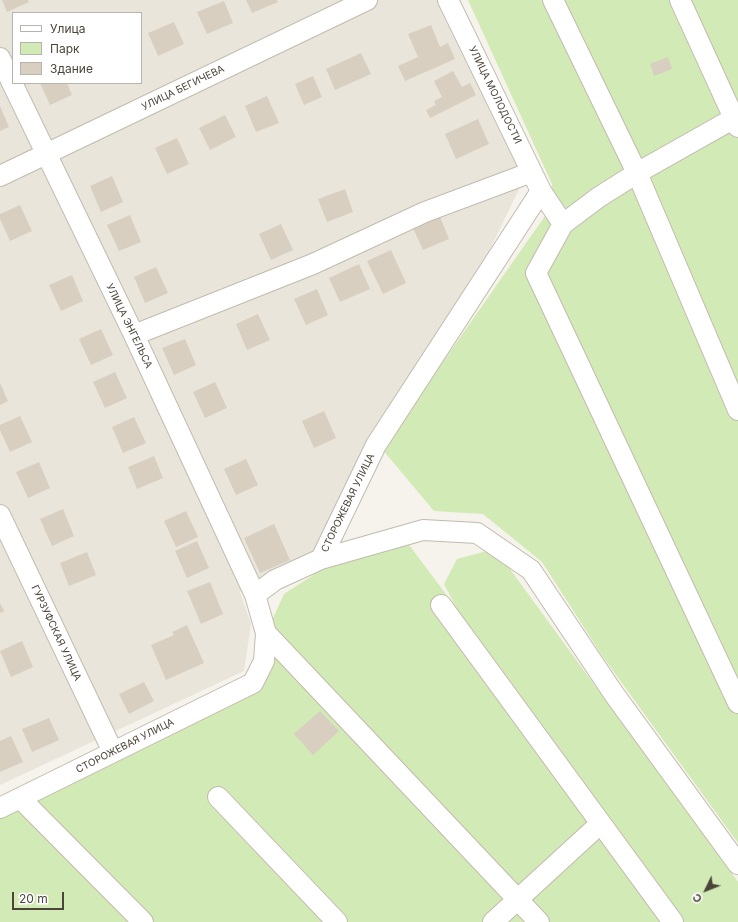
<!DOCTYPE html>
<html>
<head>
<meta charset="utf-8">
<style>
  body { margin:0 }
  #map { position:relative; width:738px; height:922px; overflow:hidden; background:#f6f3ec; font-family:Inter,sans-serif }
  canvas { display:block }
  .legend { position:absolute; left:12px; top:12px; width:130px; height:72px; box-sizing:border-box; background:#fff; border:1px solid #b7b4b0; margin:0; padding:5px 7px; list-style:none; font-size:12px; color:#4b4439 }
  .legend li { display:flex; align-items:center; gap:8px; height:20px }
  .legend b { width:20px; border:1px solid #b7b4b0 }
  .north { position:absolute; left:686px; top:870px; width:40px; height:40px; -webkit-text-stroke:3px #fff; paint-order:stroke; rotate:227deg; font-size:11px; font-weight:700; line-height:16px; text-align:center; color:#4b4439 }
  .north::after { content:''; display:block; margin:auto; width:14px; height:18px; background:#4b4439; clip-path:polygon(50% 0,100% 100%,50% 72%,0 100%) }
  .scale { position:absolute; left:12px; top:892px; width:52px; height:18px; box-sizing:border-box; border:2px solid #4b4439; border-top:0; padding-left:5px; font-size:12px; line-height:14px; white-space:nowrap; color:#4b4439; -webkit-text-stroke:3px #fff; paint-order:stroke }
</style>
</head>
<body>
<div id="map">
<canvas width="738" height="922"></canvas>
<ul class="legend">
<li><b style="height:5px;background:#fff"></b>Улица</li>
<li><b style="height:11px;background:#d2eab5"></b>Парк</li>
<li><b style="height:11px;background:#d8cfc1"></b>Здание</li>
</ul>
<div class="north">С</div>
<div class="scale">20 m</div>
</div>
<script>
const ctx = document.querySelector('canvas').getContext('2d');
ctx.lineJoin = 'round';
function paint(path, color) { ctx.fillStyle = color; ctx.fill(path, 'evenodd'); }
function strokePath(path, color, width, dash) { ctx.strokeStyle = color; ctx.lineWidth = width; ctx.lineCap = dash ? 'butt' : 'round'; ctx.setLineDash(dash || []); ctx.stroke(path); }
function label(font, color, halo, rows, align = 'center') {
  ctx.font = font + ' Inter,sans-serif'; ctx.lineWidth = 3; ctx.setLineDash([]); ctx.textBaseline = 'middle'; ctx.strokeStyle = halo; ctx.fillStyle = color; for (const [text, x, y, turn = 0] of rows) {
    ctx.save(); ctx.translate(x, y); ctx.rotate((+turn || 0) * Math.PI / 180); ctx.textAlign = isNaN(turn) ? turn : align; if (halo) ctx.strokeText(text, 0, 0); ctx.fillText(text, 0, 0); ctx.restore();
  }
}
const residential = new Path2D(`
  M0,0H443L526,175L473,284L317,554L240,592L251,624L244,671L0,785ZM13,13H141V83H13Z`);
const green = new Path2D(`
  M468,0H738V843L603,657L542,562L483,514L434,511L382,449L552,206V184Z
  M407,542L457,609L444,584L457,559L487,551L507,565L738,882V922H0V803L240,692L276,658L273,618L284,594L324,568Z`);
const building = new Path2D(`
  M2,0H28L29,2L7,12Z
  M246,0H277L278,2L252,13Z
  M224,1L233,23L207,34L197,12Z
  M174,22L184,44L158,56L148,33Z
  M431,25L440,47L448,43L455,59L405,81L398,66L418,57L408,34Z
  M361,53L371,74L335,90L326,69Z
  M668,57L672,69L654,76L650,64Z
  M453,71L462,87L470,83L476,95L430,118L426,110L436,105L434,101L442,97L434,81Z
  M313,76L322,97L304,105L295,84Z
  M40,83H67L72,95L50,105Z
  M267,96L279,123L256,132L245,106Z
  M0,106L9,127L0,131Z
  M225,115L236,137L210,150L199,128Z
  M478,119L489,144L456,159L445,134Z
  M177,138L189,164L167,174L155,148Z
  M112,176L123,202L101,212L90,186Z
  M345,189L353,212L327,222L318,199Z
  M20,205L32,231L10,241L0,219V214Z
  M130,215L141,242L119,251L107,225Z
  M440,217L449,239L423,250L413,228Z
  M281,224L293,250L271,260L259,234Z
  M391,250L406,283L383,294L367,261Z
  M359,264L370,289L340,302L329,278Z
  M156,267L168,293L145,303L134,277Z
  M72,275L83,301L61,311L49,285Z
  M317,289L328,315L306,325L294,299Z
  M258,314L270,340L247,350L236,324Z
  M101,329L113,355L91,365L79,339Z
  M185,339L196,365L174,375L162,348Z
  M115,372L127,398L105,408L93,382Z
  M215,382L227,408L205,418L193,392Z
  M0,383L8,401L0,405Z
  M324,411L336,438L314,448L302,421Z
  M20,416L32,442L10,452L0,430V425Z
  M134,417L146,443L123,453L112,427Z
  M154,456L163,478L137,489L128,467Z
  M246,459L258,485L236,495L224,469Z
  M39,462L50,488L28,498L16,472Z
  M63,509L74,536L52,546L40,519Z
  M186,511L198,537L176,547L164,521Z
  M274,524L290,560L260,573L244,538Z
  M197,541L209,568L187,578L175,551Z
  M87,552L96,575L69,586L60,563Z
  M210,582L223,614L201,624L187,591Z
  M0,603L4,611L0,613Z
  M187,625L204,663L166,680L151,645L174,635L172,632Z
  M22,641L33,667L11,677L0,651Z
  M144,682L154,701L129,714L119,694Z
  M320,711L339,731L313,755L294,734Z
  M49,718L59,740L32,752L22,729Z
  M11,736L23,762L0,772V741Z`);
const minor = new Path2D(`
  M448,0L541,191L563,224L536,273L738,703
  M553,0L637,173L738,410
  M680,0L738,127
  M0,58L134,335L255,595
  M0,176L367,0
  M563,224L599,197L637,173L738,116
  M134,335L313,264L425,212L532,172
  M0,515L113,752
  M321,559L423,530L477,533L531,570L614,694L738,864
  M441,605L673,922
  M266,633L539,922
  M218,797L337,922
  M21,799L143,922
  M0,808L253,683L264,661L266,633L255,595L275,580L321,559L376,445L541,191
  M493,922L600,824`);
const streetNames = [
  ["УЛИЦА БЕГИЧЕВА",183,88,-26],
  ["УЛИЦА МОЛОДОСТИ",495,95,64],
  ["УЛИЦА ЭНГЕЛЬСА",129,326,64],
  ["СТОРОЖЕВАЯ УЛИЦА",348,503,-64],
  ["ГУРЗУФСКАЯ УЛИЦА",56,633,65],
  ["СТОРОЖЕВАЯ УЛИЦА",125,746,-27]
];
paint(residential, '#eae5da');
paint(green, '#d2eab5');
paint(building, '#d8cfc1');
strokePath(minor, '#c2bbae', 22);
strokePath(minor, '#fff', 20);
label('10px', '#4b4439', '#fff', streetNames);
</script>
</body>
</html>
